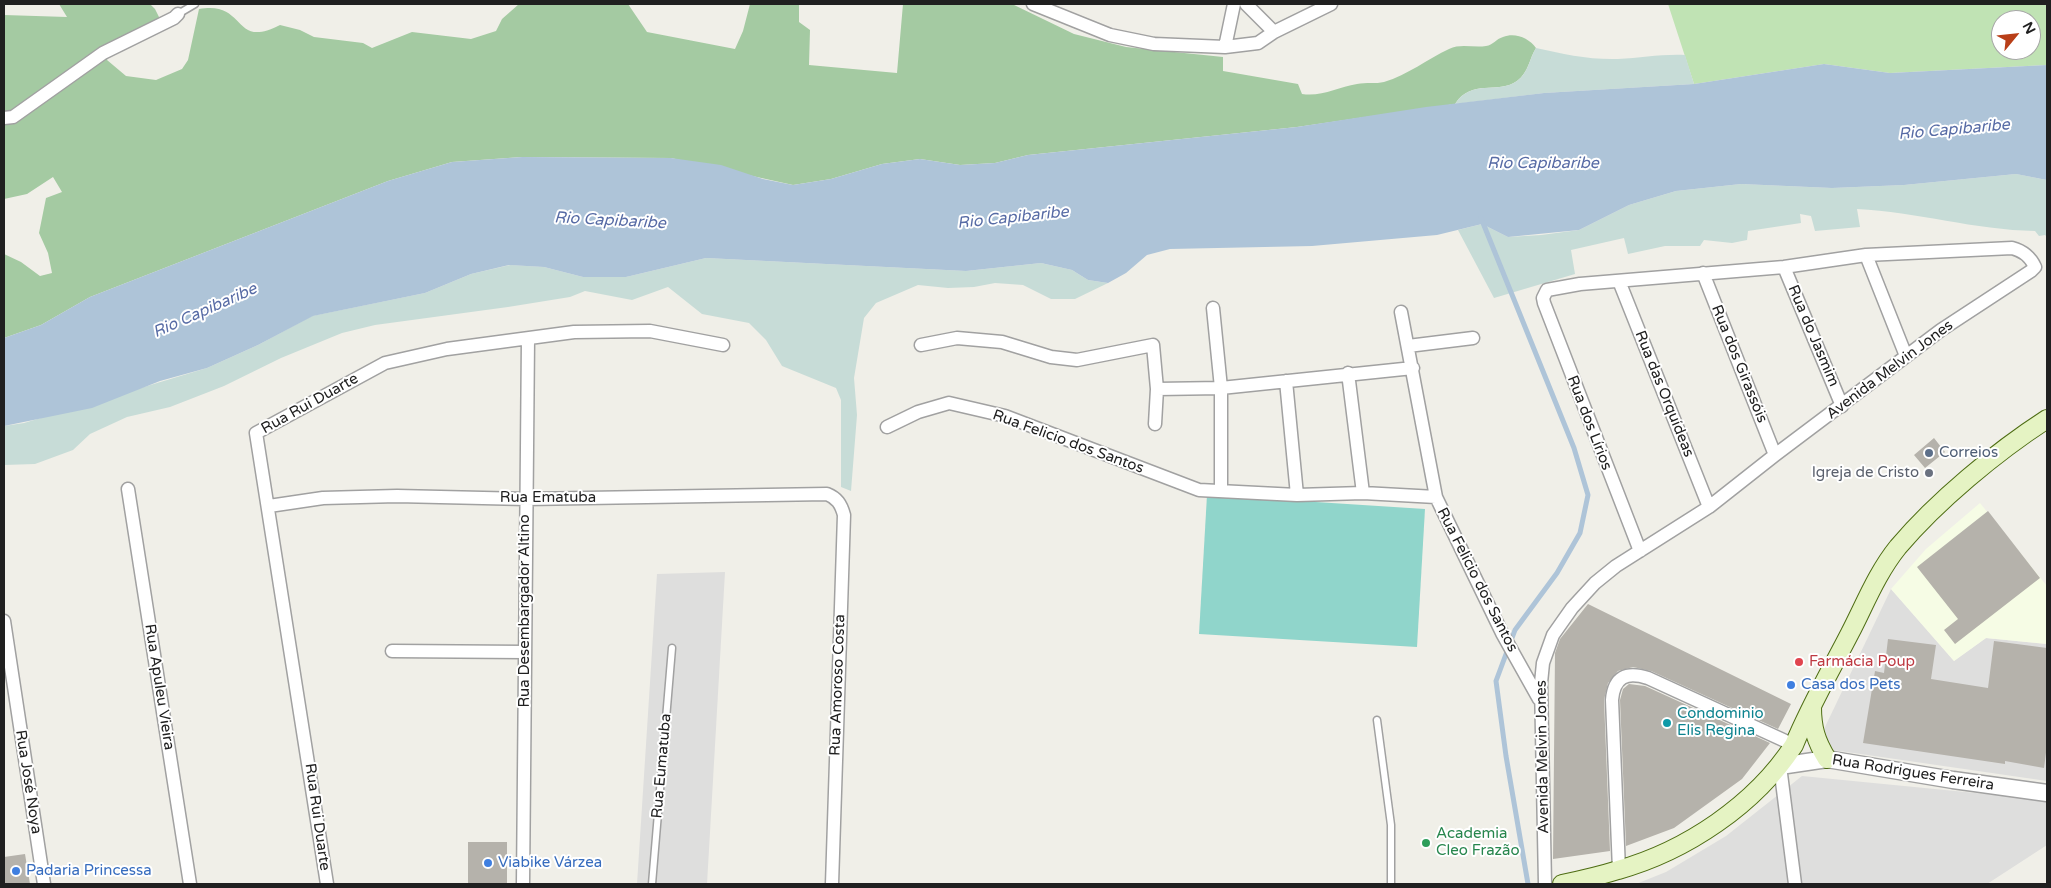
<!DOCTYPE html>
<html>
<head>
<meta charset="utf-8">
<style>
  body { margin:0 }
  #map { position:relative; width:2051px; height:888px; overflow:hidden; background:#f0efe8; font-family:"Varela Round",sans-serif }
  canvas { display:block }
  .frame { position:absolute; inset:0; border:5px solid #202020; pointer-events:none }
  .north { position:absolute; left:1991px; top:10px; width:50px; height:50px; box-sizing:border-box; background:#fff; border:1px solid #a6a6a6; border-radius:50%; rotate:62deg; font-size:14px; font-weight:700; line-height:20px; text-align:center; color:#202020 }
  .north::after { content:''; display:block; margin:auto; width:18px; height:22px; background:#b93f18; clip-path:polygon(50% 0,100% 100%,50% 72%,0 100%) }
</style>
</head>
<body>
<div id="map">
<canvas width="2051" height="888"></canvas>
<div class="frame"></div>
<div class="north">N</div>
</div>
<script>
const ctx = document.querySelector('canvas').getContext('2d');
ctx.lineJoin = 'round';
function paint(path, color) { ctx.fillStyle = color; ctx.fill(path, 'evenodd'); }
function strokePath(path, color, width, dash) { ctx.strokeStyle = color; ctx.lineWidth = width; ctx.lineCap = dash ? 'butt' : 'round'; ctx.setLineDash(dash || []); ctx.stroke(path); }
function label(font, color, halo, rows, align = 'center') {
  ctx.font = font + ' "Varela Round",sans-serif'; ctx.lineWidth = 4; ctx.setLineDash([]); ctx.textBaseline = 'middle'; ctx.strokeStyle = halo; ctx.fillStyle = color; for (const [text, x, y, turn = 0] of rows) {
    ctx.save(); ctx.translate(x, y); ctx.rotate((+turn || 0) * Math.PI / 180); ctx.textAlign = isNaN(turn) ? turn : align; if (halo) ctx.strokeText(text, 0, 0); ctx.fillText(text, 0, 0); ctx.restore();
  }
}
const residential = new Path2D(`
  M725,572L707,884H637L657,574Z
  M1891,589L1954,661L1986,638L2047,644V781L1833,750L1827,746L1823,738L1825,727Z
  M1802,776L2047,800V845L1987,884H1636L1666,872L1726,836Z`);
const education = new Path2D(`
  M1980,503L2047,586V644L1986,638L1954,661L1891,589L1926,549Z`);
const grass = new Path2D(`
  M1668,4H2047V65L1890,73L1824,64L1694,84ZM2001,20H2031V50H2001Z`);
const forest = new Path2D(`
  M59,4H150L155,9L160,19L113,46L107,60L126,76L156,80L182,69L188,60L199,9C247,0 232,50 280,25L300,30L314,37L363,43L372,48L412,32L471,39L496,31L502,19L519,4H628L647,32L735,49L743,31L750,4H799V22L810,30L809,65L897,73L903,4H1012L1074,34L1126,47L1223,57V71L1298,84L1302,94C1322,97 1338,87 1357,84C1366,82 1376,84 1384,82C1408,75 1427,59 1449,49C1461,43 1473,48 1486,46C1493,45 1496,39 1503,37C1515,32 1529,38 1536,48C1529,59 1529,72 1517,81C1497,95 1472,78 1455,104L1297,127L1028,155L995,163L960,165L920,159L882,164L831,179L793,185L671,158L522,157L452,162L388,181L90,297L41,325L4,338V254L21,262L40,276L52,273L48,253L39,233L46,198L62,192L53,177L27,194L4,199V15L67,17Z`);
const wetland = new Path2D(`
  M1536,48C1563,54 1590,60 1618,59C1641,58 1661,54 1685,55L1694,84L1544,93L1455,104C1472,78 1497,95 1517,81C1529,72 1529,59 1536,48Z
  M2016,174L2047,180V237L2045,235L2039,236L2035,231C1975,230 1917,212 1857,209L1860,227L1815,231L1811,216L1800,214L1801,223L1748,231L1747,240L1732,243L1704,240L1700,246H1665L1628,254L1624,238L1571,250L1575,274L1494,298L1458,230L1482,224L1508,237L1541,235L1579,230L1629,205L1676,191L1741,184L1832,188L1904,185Z
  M706,258L966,271L1041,263L1072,270L1088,280L1108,283L1075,299H1051L1023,285L995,283L974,287L948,288L918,285L876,303L864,318L854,378L857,415L851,491L841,487V400L836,388L782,366L766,340L749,323L702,314L668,287L632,300L585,291L570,297L508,307L375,325L342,333L281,358L224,386L170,407L127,417L90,434L73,450L35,464L4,465V426L24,423L207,368L258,345L312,316L425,293L471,274L510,265L544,267L583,277H626Z`);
const pitch = new Path2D(`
  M1207,495L1425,509L1417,647L1199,634Z`);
const water = new Path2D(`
  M1824,64L1890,73L2047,65V180L2016,174L1904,185L1832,188L1741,184L1676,191L1629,205L1579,230L1508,237L1482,224L1437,235L1312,246L1170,249L1147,255L1126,273L1108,283L1088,280L1072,270L1041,263L966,271L706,258L626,277H583L544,267L509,265L471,274L425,293L313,316L258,345L207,368L160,381L92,408L4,426V338L41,325L90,297L388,181L452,162L522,157L671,158L721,165L763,179L793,185L831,179L882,164L920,159L960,165L995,163L1028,155L1297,127L1426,107L1544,93L1694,84Z`);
const stream = new Path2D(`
  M1481,218L1574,448L1588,495L1580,533L1557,573L1515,630L1496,681L1506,756L1528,884`);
const building = new Path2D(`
  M1934,438L1945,452L1925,468L1914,455Z
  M1988,511L2040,578L1955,644L1944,630L1958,619L1917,567Z
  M1588,604L1791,704L1778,729L1651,671L1633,667L1618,671L1608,683L1604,700L1610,851L1553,859L1555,653L1560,639Z
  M1888,639L1936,645L1931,679L1988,688L1994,641L2047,648V745L2044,768L2005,761V764L1863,743L1875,671L1884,673Z
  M1629,684L1645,686L1770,743L1742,779L1674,828L1626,846L1620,700L1623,689Z
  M468,842H507V884L468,883Z
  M25,854L30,884H4V857Z`);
const service = new Path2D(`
  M178,14L195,4
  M1377,720L1391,825V884
  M652,884L672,648`);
const minor = new Path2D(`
  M1033,4L1110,35L1154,44L1225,47L1234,4
  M1246,4L1274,32
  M1225,47L1258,43L1274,32L1331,4
  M4,118L13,117L103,53L174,18L178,14
  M1866,255L1906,356
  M1784,267L1842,406
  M1703,273L1775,455
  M1619,281L1709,507
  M1213,308L1221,388V491
  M1401,312L1436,497L1502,633L1539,699
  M921,345L957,338L1002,342L1051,357L1077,360L1153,345L1157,389L1155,424
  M1408,346L1473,338
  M1348,373L1363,493
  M1286,381L1297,495
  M1157,389L1221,388L1413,368
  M887,427L918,412L949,403L1005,416L1199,490L1297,495L1363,493L1436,497
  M128,489L190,884
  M269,506L323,498L397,496L526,499L827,494C837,498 841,504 844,515L832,884
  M4,621L44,884
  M392,651L525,652
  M1780,766L1795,884
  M1619,870L1612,700C1614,677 1626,671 1648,678L1794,745
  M327,884L256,433L385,363L447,349L574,332L650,331L723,345
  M523,884L528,339
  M1545,884L1541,683L1543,663L1553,635L1572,608L1595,583L1616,566L1709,507L1775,455L1941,330L2031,271L2035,267C2030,256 2023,251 2012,248L1866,255L1784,267L1580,284L1547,290L1543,298L1544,303L1640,551`);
const tertiary = new Path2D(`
  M1780,766L1827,759L1953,780L2047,793`);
const secondary = new Path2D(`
  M1812,707C1812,728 1816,741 1827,759
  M1562,884C1581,880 1599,876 1618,870C1686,851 1755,805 1794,745C1810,706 1831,670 1850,633C1865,604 1877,573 1898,547C1937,501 1996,452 2047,419`);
const markers = [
  [1929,453,5,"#5c6f8a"],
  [1929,473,5,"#6b7280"],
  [1799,662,5,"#e0444e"],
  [1791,685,5,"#3f7fe0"],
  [1667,723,5,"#0f9aa8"],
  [1426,843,5,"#2e9e5b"],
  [488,863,5,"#3f7fe0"],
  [16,871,5,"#3f7fe0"]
];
const streetNames = [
  ["Rua do Jasmim",1813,336,67],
  ["Rua dos Girassóis",1739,364,68],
  ["Avenida Melvin Jones",1890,370,-37],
  ["Rua das Orquídeas",1664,394,68],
  ["Rua Rui Duarte",310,404,-29],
  ["Rua dos Lírios",1589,423,69],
  ["Rua Felicio dos Santos",1068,442,20],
  ["Rua Ematuba",548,498],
  ["Rua Felicio dos Santos",1477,580,63],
  ["Rua Desembargador Altino",525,611,-90],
  ["Rua Amoroso Costa",838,685,-88],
  ["Rua Apuleu Vieira",159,687,81],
  ["Avenida Melvin Jones",1543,757,-91],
  ["Rua Eumatuba",662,766,-85],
  ["Rua Rodrigues Ferreira",1913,773,9],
  ["Rua José Noya",28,782,81],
  ["Rua Rui Duarte",317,817,82]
];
const serviceNames = [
  ["Correios",1939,453]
];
const worshipNames = [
  ["Igreja de Cristo",1919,473]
];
const healthNames = [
  ["Farmácia Poup",1809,662]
];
const shopNames = [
  ["Casa dos Pets",1801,685],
  ["Viabike Várzea",498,863],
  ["Padaria Princessa",26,871]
];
const cultureNames = [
  ["Condominio",1677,714],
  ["Elis Regina",1677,731]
];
const leisureNames = [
  ["Academia",1436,834],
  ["Cleo Frazão",1436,851]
];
const waterNames = [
  ["Rio Capibaribe",1954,130,-5],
  ["Rio Capibaribe",1543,164],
  ["Rio Capibaribe",1013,218,-6],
  ["Rio Capibaribe",610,221,3],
  ["Rio Capibaribe",205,311,-24]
];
paint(residential, '#dededd');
paint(education, '#f6fce5');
paint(grass, '#c0e3b4');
paint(forest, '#a4caa2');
paint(wetland, '#c7dcd7');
paint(pitch, '#90d5cb');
paint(water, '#aec4d8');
strokePath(stream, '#aec4d8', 5);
paint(building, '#b5b2ab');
strokePath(service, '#a1a1a1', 9);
strokePath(minor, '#a1a1a1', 15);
strokePath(tertiary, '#a1a1a1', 19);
strokePath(secondary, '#4d6c12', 20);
strokePath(service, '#fff', 6);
strokePath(minor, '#fff', 12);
strokePath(tertiary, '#fff', 16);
strokePath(secondary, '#e5f3c3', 18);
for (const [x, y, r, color] of markers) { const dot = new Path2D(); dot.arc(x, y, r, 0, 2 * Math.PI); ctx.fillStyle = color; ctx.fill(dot); strokePath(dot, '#fff', 2); }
label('15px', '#202020', '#fff', streetNames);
label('15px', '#4e5e75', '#fff', serviceNames, 'left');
label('15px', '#5b616d', '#fff', worshipNames, 'right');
label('15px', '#be3a42', '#fff', healthNames, 'left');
label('15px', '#366cbe', '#fff', shopNames, 'left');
label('15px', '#0d838f', '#fff', cultureNames, 'left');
label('15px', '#27864d', '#fff', leisureNames, 'left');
label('italic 16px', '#576ba5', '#fff', waterNames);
</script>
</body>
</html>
